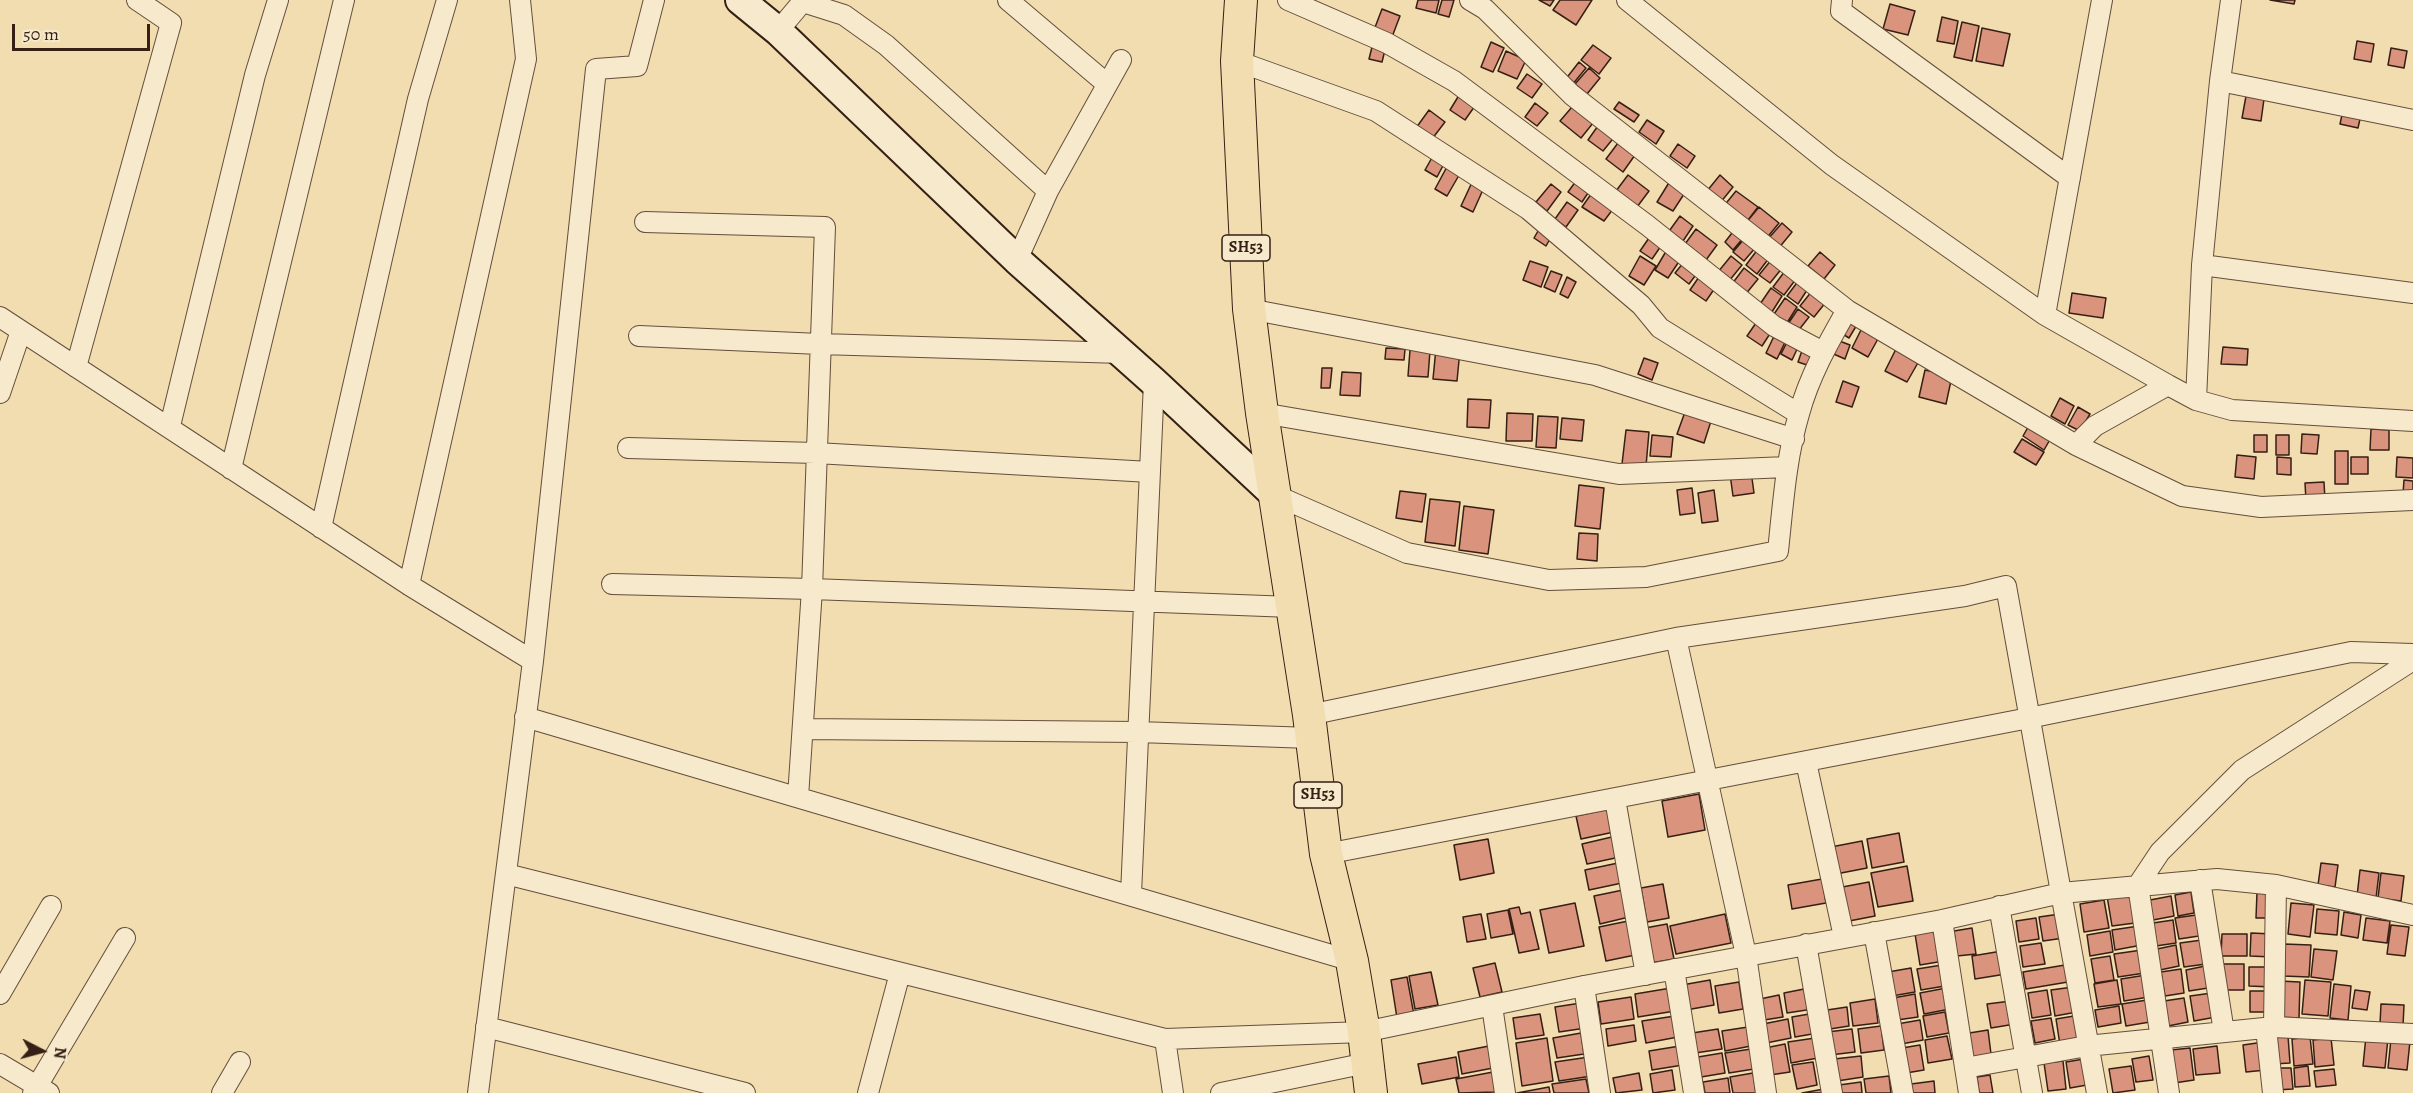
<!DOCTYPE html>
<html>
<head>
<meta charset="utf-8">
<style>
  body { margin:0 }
  #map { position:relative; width:2413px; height:1093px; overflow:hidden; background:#f1ddb0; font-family:Alegreya,serif }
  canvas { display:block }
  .north { position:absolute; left:12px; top:1021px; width:60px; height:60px; -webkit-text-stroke:4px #f6e9cc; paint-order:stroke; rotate:96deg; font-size:16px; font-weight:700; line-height:24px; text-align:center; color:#361f14 }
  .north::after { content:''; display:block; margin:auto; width:21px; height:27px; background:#361f14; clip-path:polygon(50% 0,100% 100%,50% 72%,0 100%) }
  .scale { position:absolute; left:12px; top:24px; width:138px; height:27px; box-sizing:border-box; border:3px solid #361f14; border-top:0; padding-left:8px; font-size:18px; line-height:21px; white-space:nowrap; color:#361f14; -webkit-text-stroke:4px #f6e9cc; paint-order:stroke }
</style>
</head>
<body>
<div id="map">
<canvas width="2413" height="1093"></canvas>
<div class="north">N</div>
<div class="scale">50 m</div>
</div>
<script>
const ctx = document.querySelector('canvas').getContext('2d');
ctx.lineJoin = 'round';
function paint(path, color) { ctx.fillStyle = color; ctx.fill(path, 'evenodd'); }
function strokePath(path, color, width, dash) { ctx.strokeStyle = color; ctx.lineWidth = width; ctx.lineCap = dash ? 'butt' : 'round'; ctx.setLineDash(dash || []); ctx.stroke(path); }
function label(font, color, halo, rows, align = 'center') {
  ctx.font = font + ' Alegreya,serif'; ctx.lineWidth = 5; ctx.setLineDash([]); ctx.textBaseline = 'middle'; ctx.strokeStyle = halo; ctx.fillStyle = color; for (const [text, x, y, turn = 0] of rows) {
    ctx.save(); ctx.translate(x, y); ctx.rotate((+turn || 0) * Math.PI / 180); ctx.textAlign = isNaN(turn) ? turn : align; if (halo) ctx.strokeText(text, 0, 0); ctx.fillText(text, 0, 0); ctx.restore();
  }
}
const building = new Path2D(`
  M1418,0H1439L1436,13L1416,8Z
  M1442,0H1454L1449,17L1438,14Z
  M1539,0H1554L1550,6Z
  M1560,0H1592L1576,25L1553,10Z
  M2270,0H2295L2294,4Z
  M1890,4L1915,11L1908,35L1883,29Z
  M1382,9L1400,16L1392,37L1374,30Z
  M1942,17L1958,21L1954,44L1937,41Z
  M1962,22L1979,26L1972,61L1954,57Z
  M1982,28L2010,34L2003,66L1976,61Z
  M2357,41L2374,44L2371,62L2354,59Z
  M1491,42L1504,48L1493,72L1481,67Z
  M1373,43L1386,46L1382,62L1369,59Z
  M1593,45L1611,58L1599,74L1581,60Z
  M2391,48L2407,51L2404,68L2388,65Z
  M1506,51L1526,60L1517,79L1498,71Z
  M1579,62L1586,68L1572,85L1565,80Z
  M1589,68L1600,78L1587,94L1575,84Z
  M1527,74L1542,84L1532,98L1517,88Z
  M1461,92L1477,103L1465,120L1450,110Z
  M2246,96L2264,99L2261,121L2242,118Z
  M1619,102L1639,115L1634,122L1614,109Z
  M1535,103L1548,113L1537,126L1525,117Z
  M1572,107L1593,123L1581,138L1560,121Z
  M1429,110L1445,122L1432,139L1416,128Z
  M2342,115L2360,119L2358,128L2340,124Z
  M1647,120L1664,131L1656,144L1639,132Z
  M1600,123L1616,135L1603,151L1588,140Z
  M1618,143L1635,155L1623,172L1606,159Z
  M1678,144L1695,156L1687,168L1670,156Z
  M1434,154L1446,160L1437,177L1425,170Z
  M1449,163L1462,170L1447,196L1435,189Z
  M1628,175L1649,191L1637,207L1616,191Z
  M1720,175L1733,187L1720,203L1707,191Z
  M1579,177L1592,187L1582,202L1568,192Z
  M1474,178L1486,183L1473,212L1461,206Z
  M1670,181L1686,191L1673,211L1657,202Z
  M1551,184L1561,192L1547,211L1536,202Z
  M1594,190L1616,205L1604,221L1582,207Z
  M1736,191L1758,207L1745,224L1723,207Z
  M1567,202L1578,210L1566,227L1555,219Z
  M1759,207L1779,223L1765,240L1745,224Z
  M1680,216L1693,226L1681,244L1667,234Z
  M1782,223L1792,232L1778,249L1768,239Z
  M1542,224L1554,232L1546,246L1534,238Z
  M1696,229L1717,245L1706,260L1685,244Z
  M1735,229L1744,237L1733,250L1725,242Z
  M1651,235L1663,243L1652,259L1640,251Z
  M1745,238L1756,247L1744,261L1733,252Z
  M1668,248L1682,257L1668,278L1655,270Z
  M1758,249L1769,258L1757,274L1746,265Z
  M1820,252L1835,265L1824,279L1808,266Z
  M1640,256L1656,266L1644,285L1629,276Z
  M1731,256L1742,265L1729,281L1718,272Z
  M1772,259L1783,267L1770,283L1759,275Z
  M1530,261L1548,267L1541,287L1523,280Z
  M1684,262L1698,272L1689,284L1675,273Z
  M1744,268L1758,279L1745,295L1732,284Z
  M1551,271L1562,275L1555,292L1544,287Z
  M1785,271L1796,279L1784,295L1773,287Z
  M1701,274L1717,285L1706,301L1690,290Z
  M1567,277L1576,282L1568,298L1560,294Z
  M1799,280L1809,287L1798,304L1787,296Z
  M1771,288L1782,296L1770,315L1758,307Z
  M1812,291L1826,302L1814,317L1800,306Z
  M2072,293L2106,298L2103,318L2069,313Z
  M1785,298L1797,307L1785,326L1772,317Z
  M1798,309L1809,317L1798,331L1788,324Z
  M1848,316L1858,323L1849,338L1838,331Z
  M1758,320L1773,329L1762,346L1747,336Z
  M1862,328L1879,337L1868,357L1852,348Z
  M1776,332L1787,338L1777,359L1766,353Z
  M1834,339L1850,345L1845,359L1829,352Z
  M1788,340L1799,345L1792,360L1781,354Z
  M1804,345L1816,350L1810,366L1798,362Z
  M2223,347L2248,349L2247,365L2221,364Z
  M1386,348L1405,349L1404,360L1385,359Z
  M1436,348L1460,350L1457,381L1433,379Z
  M1896,349L1919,361L1907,382L1885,371Z
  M1410,350L1430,351L1428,377L1408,376Z
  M1644,358L1658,363L1652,380L1638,374Z
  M1322,368H1332L1330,388H1321Z
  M1925,370L1952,376L1946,404L1919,397Z
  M1342,372L1361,373L1360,396L1340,395Z
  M1843,381L1859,387L1852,407L1836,402Z
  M2060,398L2074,406L2065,424L2051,416Z
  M1468,399L1491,400L1489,428L1467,427Z
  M2078,407L2090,414L2080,431L2068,425Z
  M1685,412L1711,421L1704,443L1677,434Z
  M1507,413L1533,414L1532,441H1506Z
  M1538,416L1558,417L1556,448L1536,447Z
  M1562,418L1584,420L1582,441L1560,439Z
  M2031,422L2052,436L2044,450L2023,436Z
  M2371,429L2389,430V450H2370Z
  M1626,430L1649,432L1646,466L1622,464Z
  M2302,434L2319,435L2317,454L2301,453Z
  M1652,435L1673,437L1671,457L1650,456Z
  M2254,435H2267V452H2254Z
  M2276,435H2289V455H2276Z
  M2022,439L2044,452L2036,465L2014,452Z
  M2335,451H2348V484H2335Z
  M2237,455L2256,457L2254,479L2235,477Z
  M2277,457L2291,458V475L2277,474Z
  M2351,457H2368V474H2351Z
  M2397,457L2413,458V478L2396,477Z
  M1751,471L1754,493L1733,496L1730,474Z
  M2404,480L2413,481V494H2403Z
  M2324,482L2325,500L2306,501L2305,483Z
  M1579,485L1604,488L1600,529L1575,526Z
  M1692,488L1695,513L1680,515L1677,490Z
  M1714,490L1718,521L1702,523L1698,493Z
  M1400,491L1426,494L1422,522L1396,518Z
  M1430,499L1460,502L1455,546L1425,542Z
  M1464,506L1494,510L1488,554L1459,550Z
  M1579,533L1598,534L1597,561L1577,559Z
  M1699,794L1705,830L1668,837L1662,801Z
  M1609,809L1614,832L1581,839L1576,816Z
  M1899,833L1904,862L1872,868L1867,839Z
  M1616,836L1620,857L1587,864L1582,844Z
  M1488,839L1494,873L1460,880L1454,845Z
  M1862,841L1867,868L1836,874L1831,847Z
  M1618,863L1622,883L1589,890L1585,870Z
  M2321,863L2338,865L2335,887L2318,885Z
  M1907,866L1913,901L1878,907L1871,873Z
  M2360,870L2379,873L2376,898L2357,896Z
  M2381,873L2404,876L2401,901L2378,898Z
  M1822,879L1826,903L1792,909L1788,885Z
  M1869,882L1875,916L1844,922L1837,888Z
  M1663,884L1669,918L1647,922L1641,888Z
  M1623,890L1629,917L1600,924L1594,896Z
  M2191,892L2194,913L2178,916L2175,895Z
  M2257,892L2273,893L2272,918H2256Z
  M2131,893L2135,923L2112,926L2107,896Z
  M2171,896L2174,916L2153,920L2150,900Z
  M2104,900L2109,928L2084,932L2080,904Z
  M1575,903L1584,946L1549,953L1540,910Z
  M2291,903L2314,905L2310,937L2288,934Z
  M1519,907L1521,914L1530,912L1539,949L1519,953L1509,909Z
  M2317,909L2339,911L2337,935L2315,933Z
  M1508,910L1513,934L1491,938L1487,914Z
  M2344,912L2361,915L2358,938L2341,935Z
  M1481,914L1486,939L1467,942L1463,917Z
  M1725,914L1731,943L1676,954L1670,926Z
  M2060,914L2064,938L2043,941L2039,917Z
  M2196,915L2199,936L2179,939L2175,918Z
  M2036,918L2039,939L2019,942L2016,921Z
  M2366,918L2390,921L2387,943L2363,940Z
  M1633,920L1640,954L1606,961L1599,927Z
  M2173,920L2176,943L2156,946L2153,923Z
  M1667,924L1674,959L1651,963L1645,928Z
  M2391,925L2409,927L2405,956L2387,954Z
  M2139,926L2142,945L2115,950L2112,930Z
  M1972,928L1976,954L1957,956L1954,931Z
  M1939,930L1944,961L1920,965L1915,934Z
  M2110,931L2113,952L2090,956L2087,935Z
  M2251,933L2273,934L2272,957L2250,956Z
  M2222,934H2247V956H2221Z
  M2202,940L2206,964L2184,967L2180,943Z
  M2041,943L2045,964L2023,967L2020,946Z
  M2284,944L2311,945L2309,977L2283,976Z
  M2176,945L2179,966L2160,970L2157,949Z
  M2314,949L2337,951L2333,980L2311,977Z
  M2142,950L2145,973L2118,977L2114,954Z
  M2002,951L2006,974L1975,979L1972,956Z
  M2110,956L2114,980L2095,983L2091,959Z
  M1495,963L1502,992L1480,997L1473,968Z
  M2071,964L2074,981L2026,989L2023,972Z
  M2218,964H2244V990H2219Z
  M1942,965L1945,986L1921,990L1917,969Z
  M2205,966L2208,988L2189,991L2186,970Z
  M2249,967H2272V987L2249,986Z
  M1911,968L1915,992L1892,996L1888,972Z
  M2181,969L2184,993L2165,996L2161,972Z
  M1431,972L1438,1005L1415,1009L1409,976Z
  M2146,975L2149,997L2124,1001L2121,979Z
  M1407,977L1414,1015L1397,1018L1391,980Z
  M1710,980L1714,1005L1686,1010L1682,985Z
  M2117,980L2121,1004L2098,1007L2094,984Z
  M2305,980L2331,982L2328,1016L2302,1014Z
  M2279,981L2300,982L2299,1018L2277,1017Z
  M1739,982L1743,1009L1719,1013L1715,986Z
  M2334,984L2351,986L2348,1020L2330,1018Z
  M2073,987L2077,1012L2055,1016L2051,990Z
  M1671,988L1675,1011L1638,1017L1635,994Z
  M1809,988L1813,1009L1787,1013L1784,993Z
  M1946,988L1950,1009L1924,1014L1920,993Z
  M2047,990L2051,1015L2032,1018L2028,993Z
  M2355,990L2370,992L2367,1010L2352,1008Z
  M2250,991H2270V1012H2250Z
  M2212,993L2216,1017L2194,1021L2190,996Z
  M1915,994L1918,1017L1897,1020L1893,998Z
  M1779,995L1783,1017L1764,1020L1760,999Z
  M1631,997L1634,1019L1601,1024L1598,1002Z
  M2184,998L2188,1022L2168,1026L2164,1001Z
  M1875,999L1878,1023L1853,1026L1850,1003Z
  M2147,1000L2150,1022L2126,1026L2122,1004Z
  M2011,1001L2015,1024L1991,1028L1987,1004Z
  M1581,1003L1586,1028L1559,1032L1555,1007Z
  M2381,1004L2404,1005L2403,1026L2380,1024Z
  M2119,1006L2121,1023L2098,1027L2095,1010Z
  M1847,1007L1849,1026L1830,1029L1827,1010Z
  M1945,1012L1949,1033L1927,1037L1923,1016Z
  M1815,1013L1818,1033L1795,1037L1792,1017Z
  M1540,1014L1544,1035L1516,1039L1513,1018Z
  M2080,1015L2084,1041L2060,1045L2056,1019Z
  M1675,1016L1678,1037L1646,1043L1642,1021Z
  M2051,1018L2055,1039L2035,1043L2031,1021Z
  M1788,1019L1791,1038L1766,1043L1763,1024Z
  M1920,1020L1923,1040L1901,1044L1897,1024Z
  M1634,1025L1636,1041L1608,1046L1606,1029Z
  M1881,1026L1884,1050L1861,1053L1858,1029Z
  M1748,1027L1751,1046L1725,1051L1722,1031Z
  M1718,1029L1722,1049L1695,1053L1692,1033Z
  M1852,1029L1855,1052L1830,1055L1827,1032Z
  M1988,1030L1991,1054L1966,1058L1963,1034Z
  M1581,1033L1584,1054L1557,1058L1553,1038Z
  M1947,1036L1952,1059L1928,1063L1925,1040Z
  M2288,1036L2290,1063L2273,1064L2271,1037Z
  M2366,1036L2388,1038L2385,1068L2363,1066Z
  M2310,1037L2313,1064L2294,1066L2292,1039Z
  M1547,1038L1553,1081L1522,1086L1516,1043Z
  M1815,1038L1818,1058L1791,1063L1788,1042Z
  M2331,1038L2334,1065L2315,1067L2313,1040Z
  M2391,1039L2410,1041L2407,1070L2388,1068Z
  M2264,1042L2266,1070L2246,1072L2243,1045Z
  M1785,1044L1790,1072L1770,1075L1765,1048Z
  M1920,1045L1924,1070L1906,1073L1902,1048Z
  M1489,1046L1493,1068L1462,1074L1458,1052Z
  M1680,1046L1683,1065L1652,1070L1649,1051Z
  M2217,1046L2220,1073L2196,1075L2193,1049Z
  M2190,1048L2194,1080L2174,1083L2171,1050Z
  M1751,1049L1754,1069L1729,1073L1725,1053Z
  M1722,1053L1725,1073L1701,1077L1698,1057Z
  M1861,1056L1863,1077L1837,1081L1834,1059Z
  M2149,1056L2153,1080L2136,1082L2132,1059Z
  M1456,1057L1459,1077L1422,1084L1418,1064Z
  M1589,1057L1592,1076L1559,1081L1555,1062Z
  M2084,1059L2087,1085L2070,1088L2066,1062Z
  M2063,1061L2066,1089L2048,1091L2044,1063Z
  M1813,1062L1817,1085L1797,1089L1792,1065Z
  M2131,1066L2135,1090L2113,1093L2109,1069Z
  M2308,1066L2310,1086L2295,1087L2294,1068Z
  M2274,1068H2291L2293,1089L2275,1090Z
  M2334,1069L2336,1085L2316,1087L2314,1071Z
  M1672,1070L1675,1090L1653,1093L1650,1074Z
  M1493,1072L1496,1092L1459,1093L1456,1079Z
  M1639,1073L1642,1090L1616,1093L1613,1078Z
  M1753,1073L1756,1093H1733L1730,1077Z
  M1990,1075L1993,1093H1979L1977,1077Z
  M1889,1076L1891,1093H1866L1864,1079Z
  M1728,1078L1730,1093H1705L1703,1082Z
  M1586,1079L1589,1093H1554L1552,1084Z
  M1934,1081L1935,1093H1912L1911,1084Z
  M1861,1082L1862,1093H1840L1839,1085Z
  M1549,1087L1550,1093H1517Z
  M1824,1089V1093H1802Z`);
const street = new Path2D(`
  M1008,0L1107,84
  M1288,0L1387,43L1454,81L1647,225L1774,326L1823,352
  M1470,0L1485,9L1572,95L1847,310L2076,445L2095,426L2168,385L2196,400L2232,410L2413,421
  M1627,0L1832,165L2045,315L2168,385
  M1842,0L1841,11L2070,178
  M2231,0L2220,81L2413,120
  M803,2L844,15L886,45L1048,191
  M778,31L804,0
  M1237,61L1376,111L1528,209L1641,305L1660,328L1799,414
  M645,222L825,227L812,589L798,797
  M1017,260L1048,191L1121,60
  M2202,265L2413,293
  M1249,309L1595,375L1794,439
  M2045,315L2102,0
  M0,317L409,585L533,661
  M639,336L820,344L1122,353
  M76,367L171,23L137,0
  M0,393L21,331
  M2196,400L2202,265L2220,81
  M1262,413L1619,474L1787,467
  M170,426L255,75L278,0
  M2076,445L2182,496L2261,507L2413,500
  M628,448L816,453L1150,472
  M231,469L344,0
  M1275,495L1407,553L1549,580L1646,577L1778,551C1783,505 1786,458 1799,414C1809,377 1828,343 1847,310
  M321,528L418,99L447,0
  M612,584L812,589L1292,607
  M409,585L526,59L520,0
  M1676,638L1746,955L1766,1093
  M1309,715L1676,638L1965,596L2006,586L2097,1093
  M525,717L1352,961
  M803,729L1138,732L1311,738
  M1806,762L1844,937
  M1615,799L1646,975
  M1326,854L2029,718L2351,652L2413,654
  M506,874L1165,1039L1364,1032L1584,986L1942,920L2061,893L2217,879L2276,885L2413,915
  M2200,880L2224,1032
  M1131,894L1154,382
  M1999,906L2032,1093
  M1942,920L1969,1093
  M1874,932L1903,1093
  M1806,944L1832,1093
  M1674,969L1694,1093
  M1584,986L1600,1093
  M0,994L51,906
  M1492,1006L1505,1093
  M486,1027L745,1093
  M2274,1027L2276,885
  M2266,1028L2273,1093
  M1165,1039L1173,1093
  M0,1064L49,1093
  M1965,1068L2087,1046L2274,1027L2413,1034
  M33,1093L125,938
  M222,1093L240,1062
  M478,1093L533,661L596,69L637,66L654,0
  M868,1093L900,973
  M1221,1093L1367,1063
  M2169,1093L2138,885L2160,852L2242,770L2413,660`);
const secondary = new Path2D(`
  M740,0L778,31L1017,260L1154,382L1275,495`);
const primary = new Path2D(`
  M1241,0L1237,61L1249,309L1262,413L1309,715L1326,854L1352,961L1364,1032L1371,1093`);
const shields = [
  [1246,248,48],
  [1318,795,48]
];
const shieldNames = [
  ["SH53",1246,248],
  ["SH53",1318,795]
];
paint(building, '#da937d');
strokePath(building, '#361f14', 1.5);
strokePath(street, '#654e3b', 22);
strokePath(secondary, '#361f14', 32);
strokePath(primary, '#361f14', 34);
strokePath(street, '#f6e9cc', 20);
strokePath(secondary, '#f6e9cc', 28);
strokePath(primary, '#f1ddb0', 32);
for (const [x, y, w] of shields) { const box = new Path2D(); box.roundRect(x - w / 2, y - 13, w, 26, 4.5); ctx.fillStyle = '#f6e9cc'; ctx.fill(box); strokePath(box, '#361f14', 1.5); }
label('bold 16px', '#361f14', null, shieldNames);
</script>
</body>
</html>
